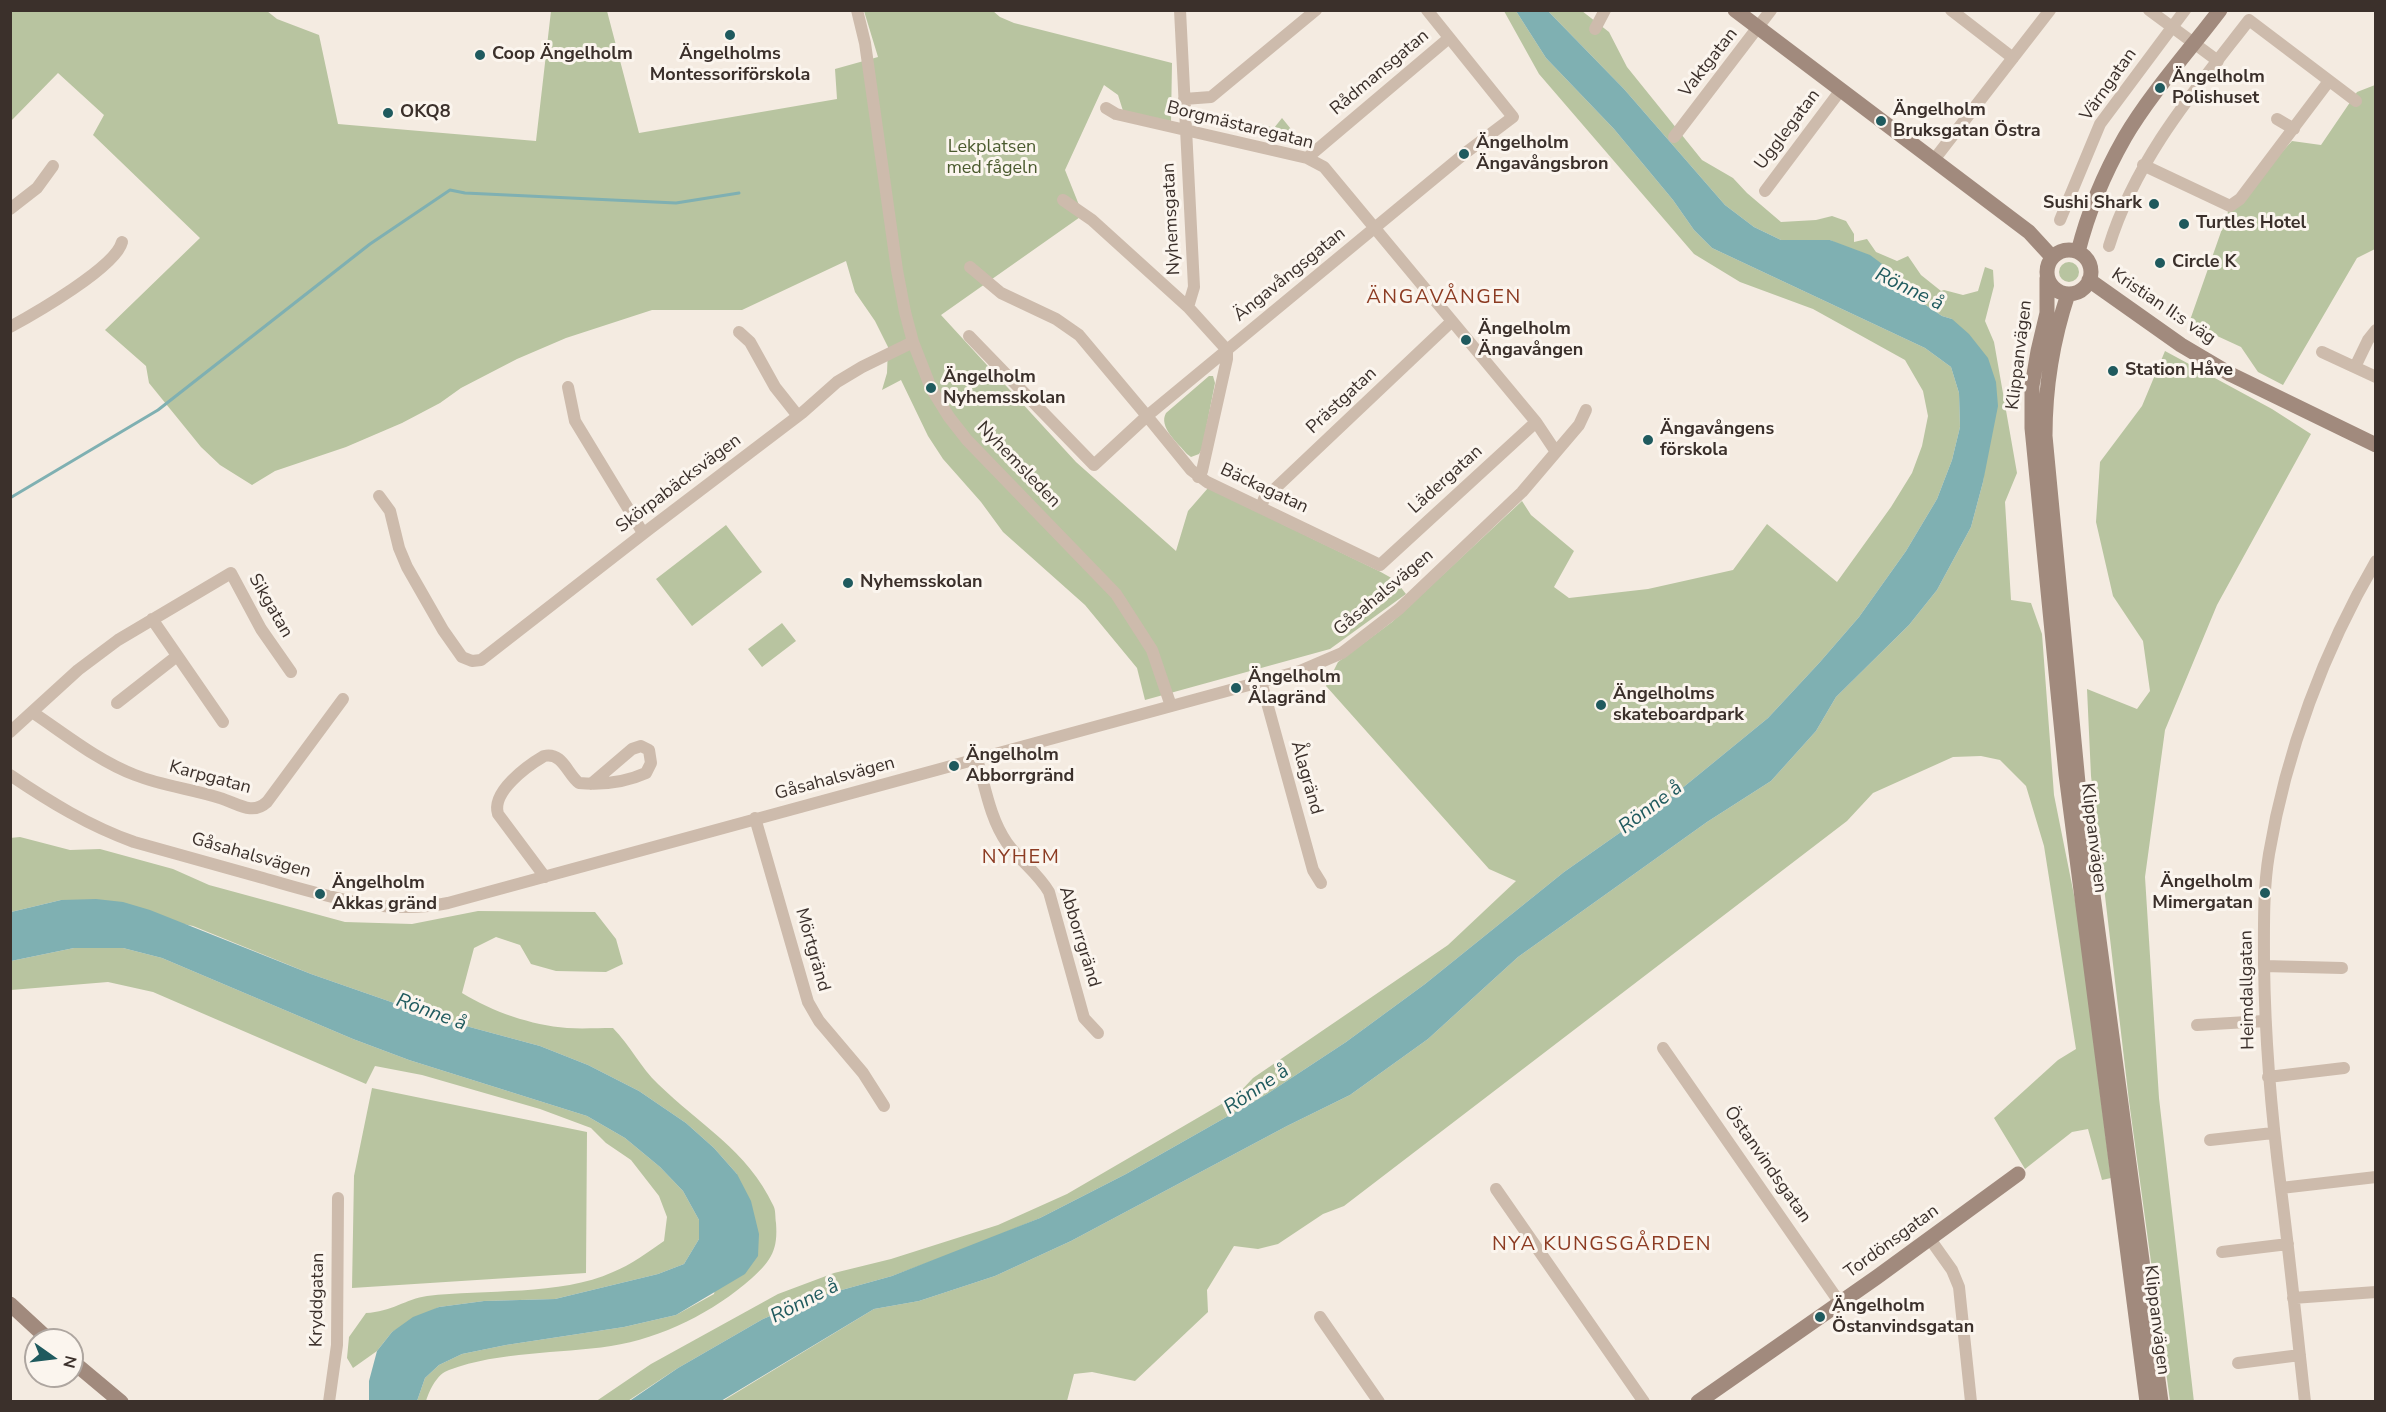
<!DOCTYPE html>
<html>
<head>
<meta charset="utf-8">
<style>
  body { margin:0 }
  #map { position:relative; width:2386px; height:1412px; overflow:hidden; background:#f4ebe1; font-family:"Nunito Sans",sans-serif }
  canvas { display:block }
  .frame { position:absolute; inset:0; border:12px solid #3b302b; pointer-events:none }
  .north { position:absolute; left:24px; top:1328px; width:60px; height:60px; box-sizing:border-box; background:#fbf5ee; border:2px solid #aea6a0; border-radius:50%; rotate:104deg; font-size:16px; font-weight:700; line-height:24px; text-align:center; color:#3b302b }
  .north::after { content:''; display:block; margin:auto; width:21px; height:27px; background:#1f5a5e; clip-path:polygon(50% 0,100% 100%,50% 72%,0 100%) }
</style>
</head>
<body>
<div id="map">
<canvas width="2386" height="1412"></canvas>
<div class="frame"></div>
<div class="north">N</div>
</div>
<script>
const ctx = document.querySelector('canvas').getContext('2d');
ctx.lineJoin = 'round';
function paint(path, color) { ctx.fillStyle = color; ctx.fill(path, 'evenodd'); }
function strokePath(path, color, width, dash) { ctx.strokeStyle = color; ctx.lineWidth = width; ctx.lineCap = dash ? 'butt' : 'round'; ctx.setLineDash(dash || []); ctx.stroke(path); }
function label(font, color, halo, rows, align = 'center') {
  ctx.font = font + ' "Nunito Sans",sans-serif'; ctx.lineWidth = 6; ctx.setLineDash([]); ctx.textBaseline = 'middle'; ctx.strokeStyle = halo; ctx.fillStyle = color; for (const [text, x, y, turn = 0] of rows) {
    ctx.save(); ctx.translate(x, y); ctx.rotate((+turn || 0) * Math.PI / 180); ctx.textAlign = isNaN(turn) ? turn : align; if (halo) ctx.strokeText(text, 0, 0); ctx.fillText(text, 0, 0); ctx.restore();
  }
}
const green = new Path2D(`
  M11,11H267L277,19L319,35L338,124L536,141L551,11H607L639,133L837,99L835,69L878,57L864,11H993L1000,17L1014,23L1172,63L1171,121L1124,114L1118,95L1104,85L1065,170L1083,215L941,315L1076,462L1176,551L1188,511L1208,488L1379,571L1395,580L1406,594L1330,649L1145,700L1137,668L1085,605L1003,532L981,502L943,459L928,436L901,380L882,390L887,373L888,347L875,321L855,292L846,261L742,310H652L566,338L517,359L461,388L440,403L402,423L346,447L275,471L252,485L220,465L201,447L149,383L146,366L105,330L200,238L93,135L104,115L58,73L11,121Z
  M1504,11H1516L1546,58L1614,129L1673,200L1694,230L1712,248L1925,348L1951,367L1959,393L1960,427L1952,460L1937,499L1906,551L1859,617L1820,662L1768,718L1675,794L1564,872L1425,984L1346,1042L1267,1094L1126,1174L1040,1218L972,1246L892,1276L813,1298L763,1319L678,1368L628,1401L595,1402L651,1364L778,1294L834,1273L891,1259L998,1225L1067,1194L1237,1095L1253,1078L1448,945L1516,881L1489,869L1326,686L1338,662L1392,622L1522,501L1531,515L1574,551L1554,587L1569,598L1648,589L1733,570L1767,524L1837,582L1891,507L1912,473L1922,446L1928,416L1923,391L1905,360L1813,309L1740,282L1694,254L1539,74Z
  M1548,11H1582L1609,32L1627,67L1702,160L1733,178L1747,193L1781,222L1816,220L1832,216L1846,221L1854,234V242L1867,239L1876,252L1897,261L1908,256L1921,275L1941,291L1944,290L1963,295L1978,291L1985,267L1993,270L1994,286L1985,321L1994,342L2017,473L2005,502L2011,600L2031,603L2042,634L2054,795L2077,910L2111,1178L2102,1180L2088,1129L2072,1132L2025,1169L1994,1118L2058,1060L2076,1049L2044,846L2026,786L2000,760L1981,756L1953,757L1873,793L1847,821L1344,1206L1323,1214L1278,1244L1258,1249L1234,1246L1207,1290L1208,1312L1135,1381L1092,1372L1074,1374L1067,1401L721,1402L874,1309L919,1301L995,1276L1071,1241L1287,1126L1350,1095L1428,1039L1518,957L1707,822L1771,781L1816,731L1836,697L1909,625L1937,590L1971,527L1983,482L1986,458L1952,319L1942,316L1915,298L1897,275L1830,240H1781L1754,227L1725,205L1624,89Z
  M2375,85V249L2357,258L2283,385L2258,372L2241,347L2189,323L2229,209L2292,141L2321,145L2357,92Z
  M1282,118L1299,139L1294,145L1258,135L1261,124L1274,128Z
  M2059 272a10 10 0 1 1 20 0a10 10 0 1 1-20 0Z
  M2165,351L2272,409L2311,434L2217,605L2165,730L2145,877L2159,1098L2194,1402L2170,1401L2129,1101L2091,776L2087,689L2137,709L2150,691L2143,641L2113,596L2096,522L2100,462L2142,406Z
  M1209,376H1213L1215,383L1202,449L1199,454L1191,457L1187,454C1178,443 1158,427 1166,413Z
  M726,525L762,572L692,626L656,579Z
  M782,623L796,641L762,667L748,649Z
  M20,837L70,850L100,849L173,869L209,885L345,922L412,924L478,911L595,912L616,939L623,964L606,972L556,971L531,964L520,945L496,937L474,948L462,993C493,1012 531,1025 567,1028C582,1029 598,1028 613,1028C630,1045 641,1068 658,1084C699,1124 748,1151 773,1205C776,1210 775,1217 776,1223C778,1249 772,1260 752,1278C714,1312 662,1338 611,1346C558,1354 500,1351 449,1370C437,1374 430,1389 426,1401H417L425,1378L439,1365L462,1354L506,1345L624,1327L676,1315L714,1294L737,1174L714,1148L686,1123L639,1091L588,1065L540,1046L440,1019L311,974L193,926L61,900L11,912L10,838Z
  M74,948H123L162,958L353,1039L409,1060L587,1116L625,1138L660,1167L683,1191L699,1220V1239L684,1264L658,1274L555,1299L484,1301L439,1307L392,1332L377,1351L353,1368L347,1358L349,1337L366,1313C391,1312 406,1299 427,1296C485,1289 560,1296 613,1272C631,1265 648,1252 664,1241L667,1217L659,1196L631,1160L606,1143L591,1128L540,1109L422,1075L375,1066L366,1084L153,992L108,982L11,990V961Z
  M372,1088L587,1132L586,1273L352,1288L354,1176Z`);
const water = new Path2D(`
  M1516,11H1548L1624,89L1725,205L1754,227L1781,240H1830L1870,255L1897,275L1915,298L1942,316L1952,319L1969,334L1988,358L1996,382L1998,406L1983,482L1971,527L1937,590L1909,625L1836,697L1816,731L1771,781L1707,822L1518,957L1428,1039L1350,1095L1287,1126L1071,1241L995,1276L919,1301L874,1309L721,1401L628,1402L678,1368L763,1319L813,1298L892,1276L1040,1218L1126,1174L1267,1094L1346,1042L1425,984L1564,872L1675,794L1768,718L1820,662L1859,617L1906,551L1937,499L1952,460L1960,427L1959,393L1951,367L1925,348L1712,248L1694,230L1673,200L1614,129L1546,58Z
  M96,899L123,902L150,910L311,974L440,1019L540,1046L588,1065L639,1091L686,1123L714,1148L737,1174L751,1201L759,1234L758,1256L745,1274L676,1315L624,1327L506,1345L462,1354L439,1365L425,1378L417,1401H369V1381L377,1351L392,1332L413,1317L439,1307L484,1301L555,1299L658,1274L684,1264L699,1239V1220L683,1191L660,1167L625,1138L587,1116L409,1060L353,1039L162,958L123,948H74L11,961V912L61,900Z`);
const stream = new Path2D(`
  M10,498L158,410L370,244L450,190L465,193L676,203L739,193`);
const street = new Path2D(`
  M857,10L865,43L897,270L905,312L913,342L931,388L949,417L967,440L1116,594L1152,650L1171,706
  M1180,10L1194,287L1188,307L1227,350V359L1202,471L1198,477
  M1951,10L2013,58
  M2149,10L2218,61
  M1595,29L1605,10
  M1184,99L1211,97L1316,10
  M1106,108L1116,114L1307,158L1324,167L1536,422L1556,452
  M2277,119L2294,129
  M1674,137L1771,10
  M1307,158L1449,38
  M1933,161L2050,10
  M2143,165L2230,206L2240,199L2329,81
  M1765,191L1840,91
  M1063,200L1092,220L1188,307
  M10,209L37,188L53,166
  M2060,220L2100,124L2185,10
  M2109,246C2136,159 2194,91 2249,20L2356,101
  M970,267L1001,293L1056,319L1079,335L1147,416
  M10,327C34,314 116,267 122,242
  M739,332L750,342L775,387L798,416
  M969,336L1094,465L1147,416L1464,154L1513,117L1427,10
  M2322,352L2376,377
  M2355,367L2368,340L2376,330
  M568,387L575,421L643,533
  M1151,421L1191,470L1207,482L1380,565L1536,422
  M379,496L390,511L399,548L407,567L443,630L462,657L472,661L481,660L648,530L802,413L837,382L862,367L913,342
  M1261,507L1264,499L1451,322
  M152,619L223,722
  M1261,681L1313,870L1321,883
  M117,703L177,656
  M32,712C65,734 98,761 135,775C163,786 192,789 220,798C237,803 252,816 267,802L343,699
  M10,732L78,670L118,640L231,573L261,629L291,672
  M977,759C985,786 990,819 1007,843C1020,861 1038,873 1049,892L1084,1018L1098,1033
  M10,775C50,802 89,826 134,842C177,854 220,866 263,878C323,895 385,916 448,903L1300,671L1342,653L1399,609L1522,492L1579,425L1586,410
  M755,818L808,1002L819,1021L863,1073L884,1106
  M545,877L498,814C491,792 527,766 544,756C563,752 567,774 579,783C601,785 626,782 646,773L651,763L649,750L641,746L632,749L591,784
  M2264,966L2342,968
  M2197,1025L2264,1021
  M1663,1048L1840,1303
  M2268,1077L2344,1068
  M2210,1140L2273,1133
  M2281,1188L2376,1177
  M1496,1189L1644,1402
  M1930,1239L1952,1270L1959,1287L1971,1402
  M2222,1252L2288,1244
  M2293,1298L2376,1292
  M1320,1317L1379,1402
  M2238,1363L2300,1355
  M329,1402L337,1345L338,1198
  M2305,1402C2297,1331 2290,1260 2281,1189C2271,1112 2265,1041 2264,963C2264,927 2263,890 2269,854C2286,752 2324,650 2376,561`);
const secondary = new Path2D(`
  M1735,10L2029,232L2052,257
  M2047 272a22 22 0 1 1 44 0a22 22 0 1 1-44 0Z
  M2078,252C2088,212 2105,172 2125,137C2151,93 2189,51 2220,10
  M2047,278V313L2038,351L2032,386V428L2066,774L2147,1402
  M2089,280L2181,345L2230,374L2376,445
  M2068,294C2052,342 2045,386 2045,436L2078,783L2161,1402
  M10,1304L49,1340
  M72,1361L121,1402
  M1698,1402L1877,1277L2018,1174`);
const markers = [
  [730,35,6,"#1f5a5e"],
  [480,55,6,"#1f5a5e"],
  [2160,88,6,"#1f5a5e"],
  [388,113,6,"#1f5a5e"],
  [1881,121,6,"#1f5a5e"],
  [1464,154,6,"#1f5a5e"],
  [2154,204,6,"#1f5a5e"],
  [2184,224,6,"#1f5a5e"],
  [2160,263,6,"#1f5a5e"],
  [1466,340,6,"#1f5a5e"],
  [2113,371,6,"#1f5a5e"],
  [931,388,6,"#1f5a5e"],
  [1648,440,6,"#1f5a5e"],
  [848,583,6,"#1f5a5e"],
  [1236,688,6,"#1f5a5e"],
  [1601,705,6,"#1f5a5e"],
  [954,766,6,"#1f5a5e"],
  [2265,893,6,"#1f5a5e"],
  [320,894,6,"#1f5a5e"],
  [1820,1317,6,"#1f5a5e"]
];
const poiNames = [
  ["Coop Ängelholm",492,55],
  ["Ängelholms",730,55,"center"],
  ["Montessoriförskola",730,76,"center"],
  ["Ängelholm",2172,78],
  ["Polishuset",2172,99],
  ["Ängelholm",1893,111],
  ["Bruksgatan Östra",1893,132],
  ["OKQ8",400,113],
  ["Ängelholm",1476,144],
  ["Ängavångsbron",1476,165],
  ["Sushi Shark",2142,204,"right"],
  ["Turtles Hotel",2196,224],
  ["Circle K",2172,263],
  ["Ängelholm",1478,330],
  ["Ängavången",1478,351],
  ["Station Håve",2125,371],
  ["Ängelholm",943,378],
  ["Nyhemsskolan",943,399],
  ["Ängavångens",1660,430],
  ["förskola",1660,451],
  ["Nyhemsskolan",860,583],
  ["Ängelholm",1248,678],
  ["Ålagränd",1248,699],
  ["Ängelholms",1613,695],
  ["skateboardpark",1613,716],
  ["Ängelholm",966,756],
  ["Abborrgränd",966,777],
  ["Ängelholm",2253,883,"right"],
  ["Mimergatan",2253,904,"right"],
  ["Ängelholm",332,884],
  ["Akkas gränd",332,905],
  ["Ängelholm",1832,1307],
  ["Östanvindsgatan",1832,1328]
];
const streetNames = [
  ["Vaktgatan",1709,63,-52],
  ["Rådmansgatan",1380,73,-40],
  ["Värngatan",2109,85,-55],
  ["Borgmästaregatan",1240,126,14],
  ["Ugglegatan",1788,130,-53],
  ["Nyhemsgatan",1172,219,-93],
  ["Ängavångsgatan",1290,275,-39],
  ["Kristian II:s väg",2163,307,34],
  ["Klippanvägen",2020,355,-83],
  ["Prästgatan",1342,401,-43],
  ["Nyhemsleden",1018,465,46],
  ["Lädergatan",1446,480,-42],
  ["Skörpabäcksvägen",679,484,-37],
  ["Bäckagatan",1264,489,25],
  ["Gåsahalsvägen",1384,593,-40],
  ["Sikgatan",270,606,60],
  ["Karpgatan",210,778,15],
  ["Ålagränd",1306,778,74],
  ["Gåsahalsvägen",835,779,-15],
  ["Klippanvägen",2093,838,83],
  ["Gåsahalsvägen",251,856,16],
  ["Abborrgränd",1079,937,73],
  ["Mörtgränd",812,950,74],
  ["Heimdallgatan",2248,990,-91],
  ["Östanvindsgatan",1767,1165,55],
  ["Tordönsgatan",1892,1242,-36],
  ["Kryddgatan",318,1300,-89],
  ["Klippanvägen",2156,1320,83]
];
const parkNames = [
  ["Lekplatsen",992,148],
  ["med fågeln",992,169]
];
const waterNames = [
  ["Rönne å",1909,290,26],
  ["Rönne å",1651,808,-37],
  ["Rönne å",431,1013,20],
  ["Rönne å",1257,1090,-34],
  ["Rönne å",805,1302,-27]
];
const neighbourhoodNames = [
  ["ÄNGAVÅNGEN",1444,298],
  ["NYHEM",1021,858],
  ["NYA KUNGSGÅRDEN",1602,1245]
];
paint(green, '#b8c4a0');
paint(water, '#7fb0b2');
strokePath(stream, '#7fb0b2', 3);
strokePath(street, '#cdbbac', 12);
strokePath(secondary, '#a18a7d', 15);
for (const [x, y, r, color] of markers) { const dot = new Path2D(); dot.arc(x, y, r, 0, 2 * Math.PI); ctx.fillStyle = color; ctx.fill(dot); strokePath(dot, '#fbf5ee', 2); }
label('bold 18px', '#3b302b', '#fbf5ee', poiNames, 'left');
label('18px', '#3b302b', '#fbf5ee', streetNames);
label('18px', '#4a5a2e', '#fbf5ee', parkNames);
label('italic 20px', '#1f5a5e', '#fbf5ee', waterNames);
ctx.letterSpacing = '1.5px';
label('20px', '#8c3b22', '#fbf5ee', neighbourhoodNames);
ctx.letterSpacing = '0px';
</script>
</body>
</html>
